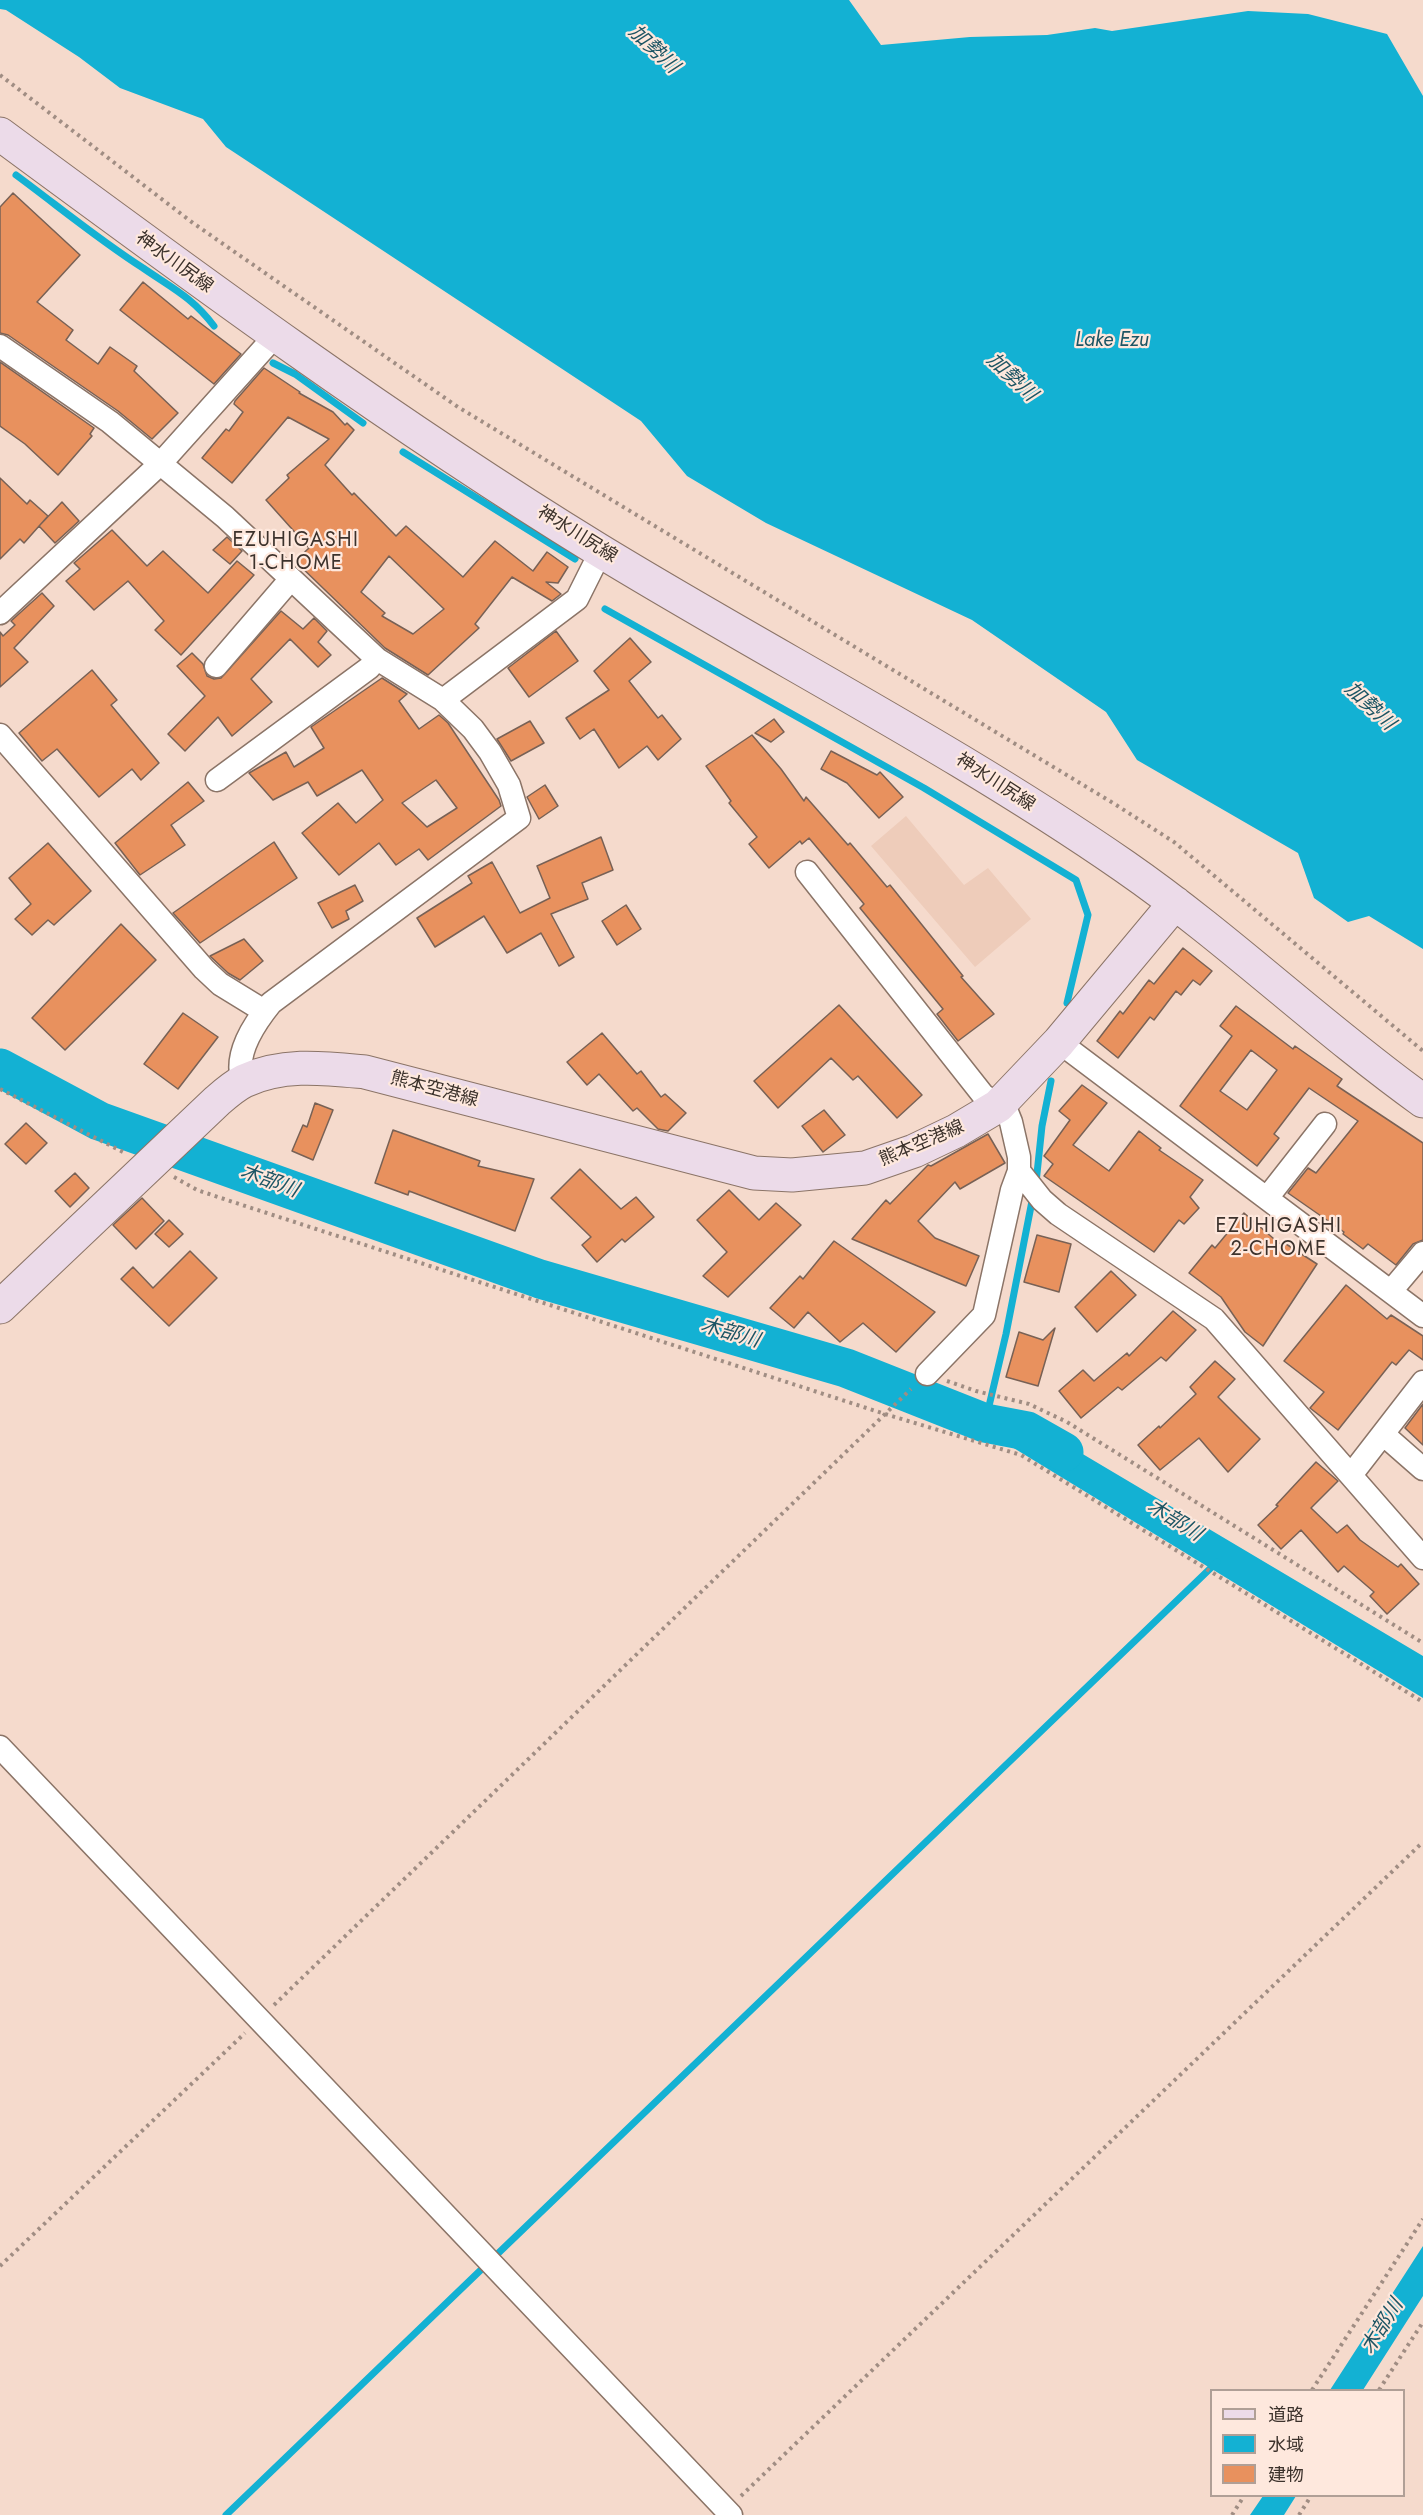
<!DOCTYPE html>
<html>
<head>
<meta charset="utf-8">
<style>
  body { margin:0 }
  #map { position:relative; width:1423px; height:2515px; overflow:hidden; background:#f5dacc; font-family:Jost,"Noto Sans JP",sans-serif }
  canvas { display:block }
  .legend { position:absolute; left:1210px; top:2389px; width:195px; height:108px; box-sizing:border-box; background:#fee8dd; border:2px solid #b09f96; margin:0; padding:8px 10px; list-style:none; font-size:18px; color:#3c322c }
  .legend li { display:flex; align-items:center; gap:12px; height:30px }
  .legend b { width:30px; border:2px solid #b09f96 }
</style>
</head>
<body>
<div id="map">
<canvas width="1423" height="2515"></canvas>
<ul class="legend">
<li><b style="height:8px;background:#ecdbe9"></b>道路</li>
<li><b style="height:16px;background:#13b1d3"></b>水域</li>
<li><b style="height:16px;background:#e8915e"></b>建物</li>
</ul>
</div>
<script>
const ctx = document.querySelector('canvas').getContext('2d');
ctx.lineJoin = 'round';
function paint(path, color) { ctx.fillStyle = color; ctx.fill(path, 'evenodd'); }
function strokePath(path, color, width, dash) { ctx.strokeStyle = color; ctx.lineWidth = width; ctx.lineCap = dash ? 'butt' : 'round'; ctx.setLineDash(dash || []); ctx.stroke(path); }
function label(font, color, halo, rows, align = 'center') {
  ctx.font = font + ' Jost,"Noto Sans JP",sans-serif'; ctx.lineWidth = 4.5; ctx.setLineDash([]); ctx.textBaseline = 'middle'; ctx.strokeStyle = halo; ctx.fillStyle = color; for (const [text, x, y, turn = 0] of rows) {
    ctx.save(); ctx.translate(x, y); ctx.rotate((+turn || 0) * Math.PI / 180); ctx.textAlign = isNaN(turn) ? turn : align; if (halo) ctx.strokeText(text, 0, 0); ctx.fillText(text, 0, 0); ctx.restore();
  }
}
const built = new Path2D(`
  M906,816L964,885L988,868L1031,919L975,967L871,846Z`);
const water = new Path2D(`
  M0,0H849L881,45L970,37L1047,35L1095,28L1112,31L1248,11L1308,14L1387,34L1423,96V949L1369,916L1348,922L1314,898L1298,853L1137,760L1106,712L972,620L766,523L687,476L641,421L226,147L203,119L120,88L79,57L6,10L0,9Z
  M1022,1418L1423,1656V1698L1012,1447Z
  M1423,2246V2296L1363,2390H1330Z
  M1263,2496H1296L1284,2515H1250Z`);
const stream = new Path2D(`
  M16,175C58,206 99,240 143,268C172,288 192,297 214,326
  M273,363L295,374L363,423
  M403,452L575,559
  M605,609L924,788L1076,880L1088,915L1067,1003
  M1036,1183L1042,1126L1051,1081
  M985,1423L1006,1334L1033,1196
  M226,2515L1217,1562`);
const river = new Path2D(`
  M0,1068L99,1121L540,1279L846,1368L985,1423L1027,1431L1064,1452`);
const building = new Path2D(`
  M13,193L80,255L37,302L73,330L66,340L98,364L110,347L137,366L134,371L178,413L152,439L118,411L8,335L0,333V207Z
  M143,282L188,319L191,316L241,354L214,384L120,310Z
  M0,362L94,428L90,434L92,436L58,475L25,444L0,426Z
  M264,368L300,392L299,393L333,412L345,425L347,423L354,430L325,465L352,495L354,493L396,536L406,526L463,577L495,541L533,571L547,552L568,567L558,583L546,582L561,594L552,601L512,577L475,624L479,628L428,675L385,648L295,561L309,548L266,500L289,478L287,475L329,439L288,417L232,483L202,458L226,429L229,431L243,412L234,404L235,401ZM389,556L444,609L413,634L382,616L385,613L361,592Z
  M0,478L27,504L30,500L48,516L24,543L20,539L0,559Z
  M62,502L79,521L55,543L39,526Z
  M112,530L147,566L163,551L208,593L237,561L254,575L181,655L155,630L164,621L128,581L94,610L66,581L80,569L74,563Z
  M227,537L242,551L230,564L213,550Z
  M42,593L54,606L14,648L28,662L0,687V632L3,636L15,625L11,621Z
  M281,611L303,629L314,618L327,631L318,642L331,655L318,667L290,639L251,679L272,702L232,736L218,717L185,751L168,734L205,696L177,666L192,653L203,664L207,676L214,679L221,678Z
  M556,631L578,661L529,697L508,668Z
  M630,638L651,662L629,681L658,718L662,715L681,739L658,760L647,746L619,768L594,729L580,739L566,718L609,690L594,671Z
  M92,670L117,700L111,705L159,763L141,780L132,769L99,797L57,749L42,761L19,733Z
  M382,678L407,694L399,701L419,729L439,715L448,723L499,800L501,806L428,860L419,849L396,865L379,843L339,875L302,833L338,803L356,823L383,800L362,770L317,796L308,782L273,800L249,773L286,752L294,767L324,748L311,727ZM436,780L457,808L427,827L402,803Z
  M774,719L784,732L771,742L755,733Z
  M530,721L544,743L511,761L497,739Z
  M752,735L781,769L804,801L806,797L848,845L850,843L887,887L890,885L963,976L961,977L994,1014L958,1041L937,1014L943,1009L860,908L864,904L809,838L802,844L800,841L769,868L749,844L757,837L729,803L731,801L706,766Z
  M831,751L877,775L880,772L903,797L879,818L847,783L821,769Z
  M188,782L204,801L171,825L185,845L140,875L115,843Z
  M545,785L558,806L539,819L527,797Z
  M601,837L613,870L582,883L588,899L551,914L574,957L559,966L541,933L507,953L484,916L435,947L417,918L472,883L468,876L492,862L520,913L550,898L537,866Z
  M274,842L297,878L200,943L173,913Z
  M48,843L91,891L54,925L48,920L32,935L15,919L31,904L9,878Z
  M355,885L363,901L346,911L349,919L332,928L318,903Z
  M626,905L641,929L617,945L602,921Z
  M121,924L156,960L65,1050L32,1018Z
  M244,939L263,961L240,980L228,973L210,956Z
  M1183,948L1212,971L1200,985L1193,980L1181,995L1176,991L1154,1020L1150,1017L1118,1058L1097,1041L1120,1011L1123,1014L1149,980L1154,984Z
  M839,1005L922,1095L897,1118L858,1076L853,1080L831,1058L778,1108L754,1081Z
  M1236,1006L1293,1049L1295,1046L1342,1079L1337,1086L1423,1143V1240L1413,1244L1396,1265L1368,1244L1363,1249L1343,1234L1344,1232L1288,1193L1308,1168L1316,1173L1358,1121L1309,1088L1274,1134L1279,1138L1257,1166L1180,1106L1232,1036L1220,1026ZM1251,1050L1277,1070L1247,1110L1220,1091Z
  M183,1013L218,1037L178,1089L144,1064Z
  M602,1033L637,1074L641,1071L661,1097L665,1094L686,1113L668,1131L658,1129L637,1108L633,1111L599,1074L587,1085L567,1062Z
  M1082,1085L1107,1103L1073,1145L1109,1171L1139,1131L1161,1148L1159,1150L1203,1180L1190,1197L1199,1208L1184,1224L1179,1220L1154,1252L1044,1176L1053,1164L1044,1156L1070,1120L1059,1111Z
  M315,1103L333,1110L313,1160L292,1151L303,1125L307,1127Z
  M824,1110L845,1135L823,1152L802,1126Z
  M26,1123L47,1143L26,1164L5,1144Z
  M393,1130L480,1161L478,1166L534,1179L515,1231L409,1191L408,1195L375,1183Z
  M988,1134L1005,1163L960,1189L955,1182L918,1221L935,1238L979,1256L966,1286L852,1239L886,1200L890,1204L928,1165L931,1166Z
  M580,1169L621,1209L636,1197L654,1217L625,1242L622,1239L597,1262L582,1245L591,1237L551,1198Z
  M75,1173L89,1188L70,1207L55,1191Z
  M729,1190L759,1220L776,1203L801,1225L728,1297L703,1276L727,1252L697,1220Z
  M142,1198L164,1221L136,1249L113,1225Z
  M1244,1213L1281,1245L1283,1242L1317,1264L1263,1346L1245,1332L1221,1297L1189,1273L1212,1245L1215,1248Z
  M169,1220L183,1234L169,1247L155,1234Z
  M1037,1235L1071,1244L1059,1292L1024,1282Z
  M834,1241L935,1312L896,1352L863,1323L840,1342L808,1312L794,1328L770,1308L800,1276L803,1279Z
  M190,1251L217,1278L169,1326L121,1279L133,1267L153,1288Z
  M1111,1271L1136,1295L1097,1332L1075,1307Z
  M1346,1285L1387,1319L1391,1315L1423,1336V1360L1409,1350L1396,1365L1392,1362L1338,1430L1310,1408L1324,1392L1284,1361Z
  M1173,1311L1196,1330L1166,1361L1161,1357L1122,1390L1118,1387L1081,1418L1059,1391L1083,1370L1094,1381L1127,1353L1129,1356Z
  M1055,1328L1038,1386L1006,1377L1019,1332L1043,1340Z
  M1215,1361L1235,1379L1218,1397L1260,1439L1228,1472L1199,1438L1160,1470L1138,1445L1159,1426L1160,1428L1196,1394L1190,1387Z
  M1423,1404V1445L1405,1428Z
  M1316,1462L1338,1481L1311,1508L1337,1533L1347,1525L1360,1540L1398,1567L1401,1564L1419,1584L1387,1614L1370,1596L1374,1592L1344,1566L1338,1572L1301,1530L1281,1549L1258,1525L1278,1506L1276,1505Z`);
const path = new Path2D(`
  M0,75L193,223L458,407L1113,803L1174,842L1423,1051
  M0,1089L125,1153
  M174,1177L197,1190L233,1202L885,1414L1021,1455L1423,1702
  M947,1381L976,1391L1029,1404L1067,1422L1423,1643
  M274,2005L911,1389
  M0,2266L245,2033
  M1312,2390L1423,2219
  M1379,2390L1423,2322
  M741,2496L1423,1842
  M1232,2515L1244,2496
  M1299,2515L1311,2496`);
const street = new Path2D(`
  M0,346L110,422L225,517L377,659L443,700L473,729L490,752L509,785L519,818L271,1003C254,1024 233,1055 243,1082
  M0,613L161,463L275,336
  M216,666L290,580
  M443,700L577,599L601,551
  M0,735L204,969L220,984L264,1011
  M217,780L369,668L377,659
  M807,872L983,1095L1007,1112L1011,1122L1019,1157V1171L1012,1190L984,1315L927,1374
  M1059,1042L1423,1316
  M1019,1171L1042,1200L1058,1214L1214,1319L1423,1558
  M1267,1198L1325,1124
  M1391,1291L1423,1253
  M1383,1434L1423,1469
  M1351,1475L1423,1382
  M0,1747L731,2515`);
const secondary = new Path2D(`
  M0,134C195,278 390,422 597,549C772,656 955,749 1124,866C1228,938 1320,1027 1423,1101
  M0,1307L217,1101C225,1094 234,1086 244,1081C283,1063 323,1068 365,1072L754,1173L792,1175L865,1168L914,1151L956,1131L998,1106L1059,1042L1175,903`);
const streetNames = [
  ["神水川尻線",174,263,36],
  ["神水川尻線",577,535,32],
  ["神水川尻線",995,783,33],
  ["熊本空港線",434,1090,15],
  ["熊本空港線",922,1144,-23]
];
const waterNames = [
  ["加勢川",653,50,43],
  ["Lake Ezu",1112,341],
  ["加勢川",1011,378,43],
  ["加勢川",1369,707,43],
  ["木部川",269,1182,20],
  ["木部川",730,1334,16],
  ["木部川",1174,1521,32],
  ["木部川",1383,2327,-58]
];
const neighbourhoodNames = [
  ["EZUHIGASHI",296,541],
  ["1-CHOME",296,564],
  ["EZUHIGASHI",1279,1227],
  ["2-CHOME",1279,1250]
];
paint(built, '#eeccba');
paint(water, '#13b1d3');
strokePath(stream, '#13b1d3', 7);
strokePath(river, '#13b1d3', 39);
paint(building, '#e8915e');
strokePath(building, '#786155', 1.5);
strokePath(street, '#8b7467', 25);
strokePath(secondary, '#8b7467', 35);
strokePath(path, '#a08d83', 4, [3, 4.5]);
strokePath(street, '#fff', 22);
strokePath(secondary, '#ecdbe9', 33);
label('18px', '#3c322c', '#fee8dd', streetNames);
label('italic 20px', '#1d5564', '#fee8dd', waterNames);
ctx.letterSpacing = '1.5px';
label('20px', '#3c322c', '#fee8dd', neighbourhoodNames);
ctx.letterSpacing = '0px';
</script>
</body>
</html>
